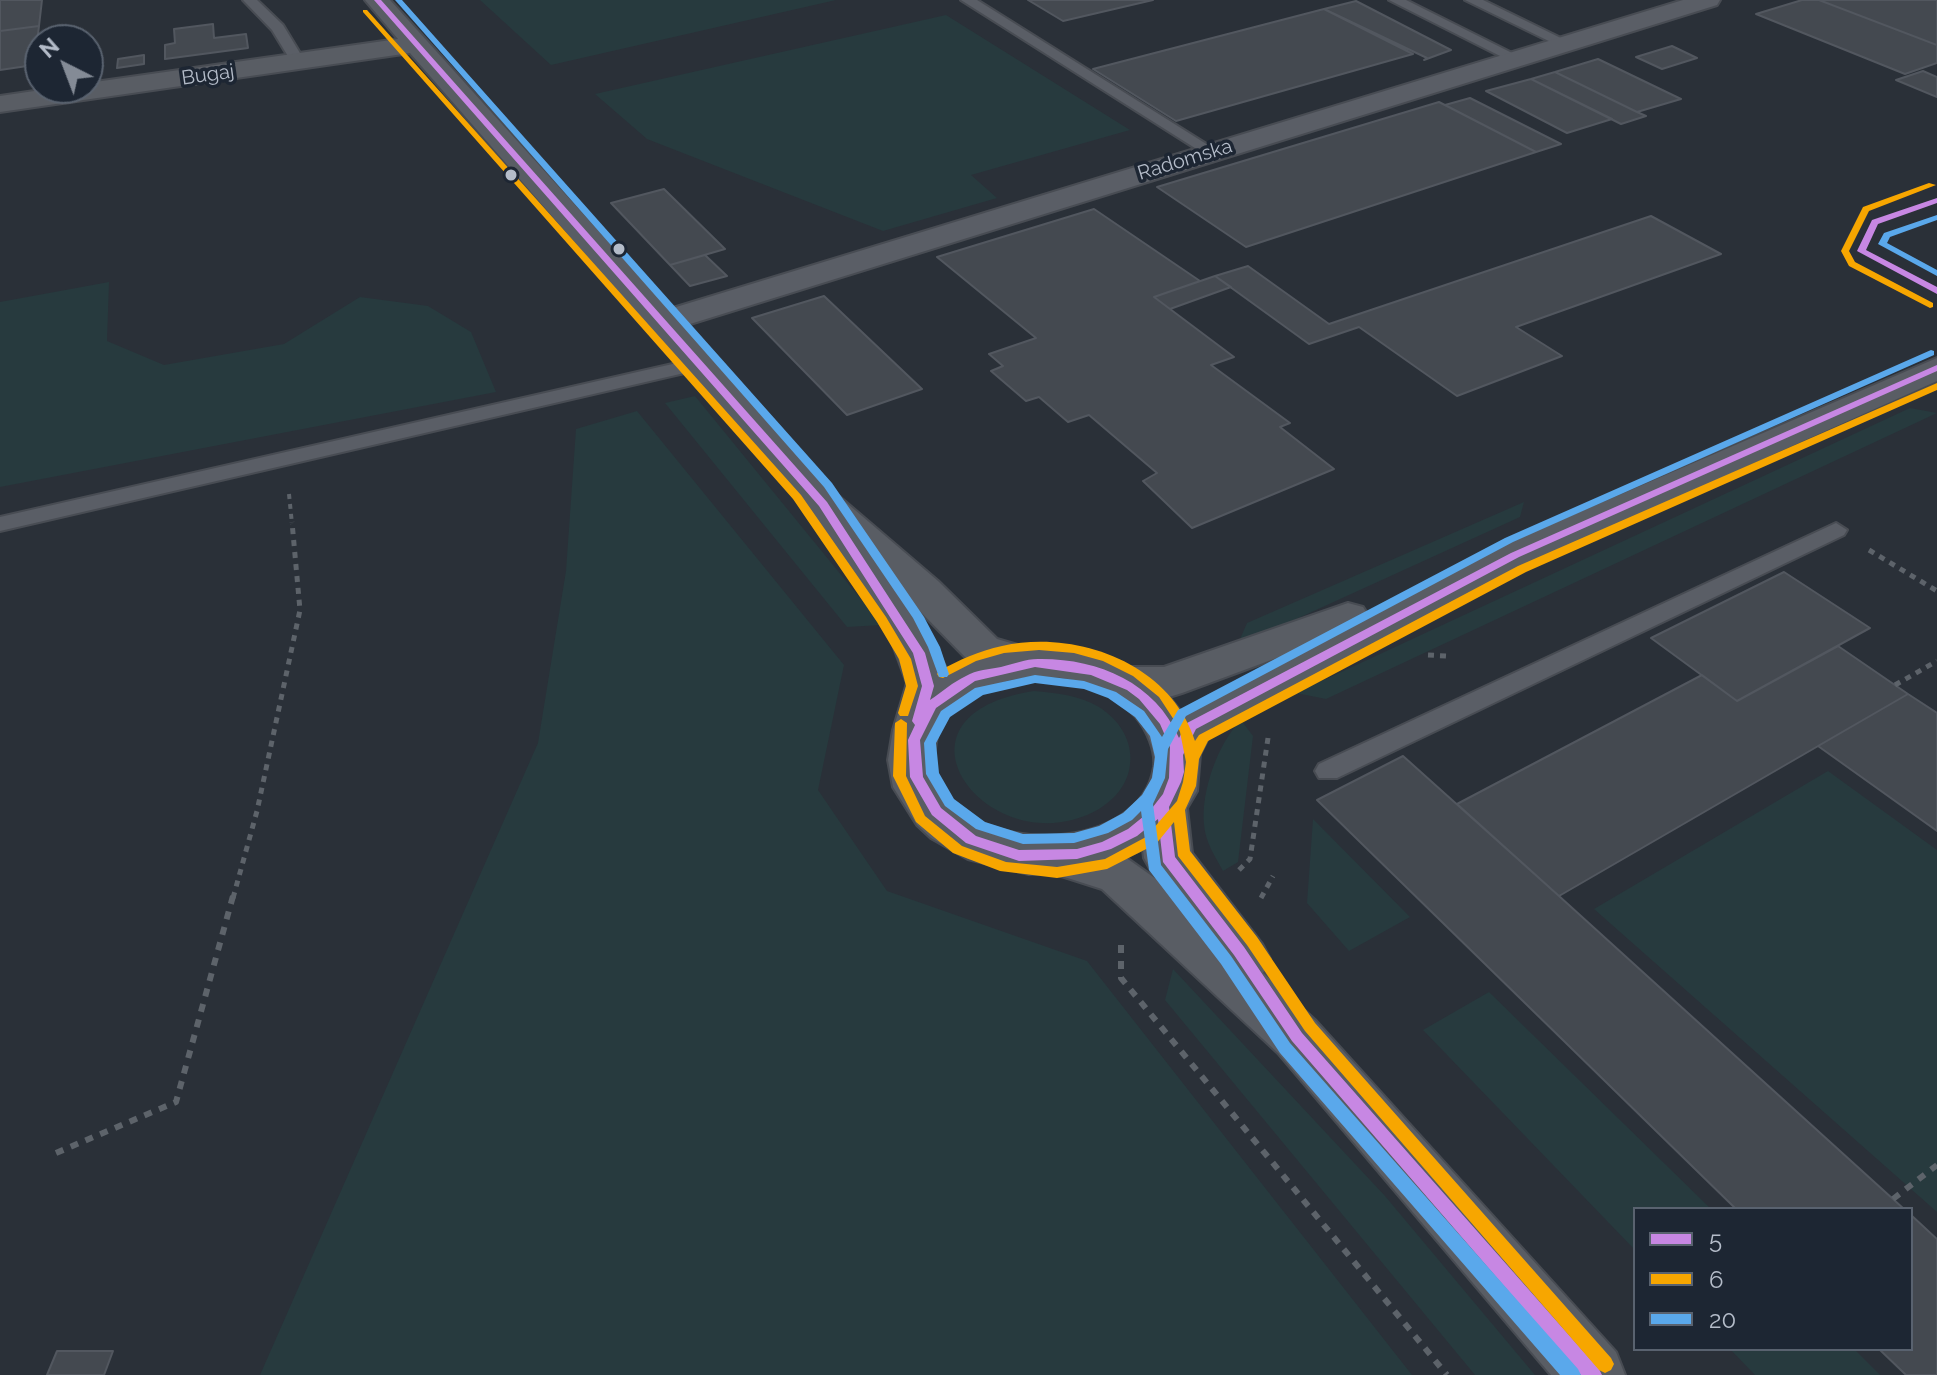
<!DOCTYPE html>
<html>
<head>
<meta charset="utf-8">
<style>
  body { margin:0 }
  #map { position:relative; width:1937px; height:1375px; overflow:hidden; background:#2a3038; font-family:Raleway,sans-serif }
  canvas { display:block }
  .legend { position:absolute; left:1633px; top:1207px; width:280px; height:144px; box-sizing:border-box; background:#1d2633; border:2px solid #59626f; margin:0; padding:10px 14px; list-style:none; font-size:24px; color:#b4bcc9 }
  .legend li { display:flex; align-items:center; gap:16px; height:40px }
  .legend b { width:40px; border:2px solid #59626f }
  .north { position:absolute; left:24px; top:24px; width:80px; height:80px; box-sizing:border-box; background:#1d2633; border:2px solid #59626f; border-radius:50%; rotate:318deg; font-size:22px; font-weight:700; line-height:32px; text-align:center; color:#b4bcc9 }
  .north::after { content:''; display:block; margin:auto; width:28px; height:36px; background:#848b96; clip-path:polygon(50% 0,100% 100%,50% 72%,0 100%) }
</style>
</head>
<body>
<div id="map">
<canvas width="1937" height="1375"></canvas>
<ul class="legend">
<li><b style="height:10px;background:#c787e3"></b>5</li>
<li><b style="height:10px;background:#f7a600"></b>6</li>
<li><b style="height:10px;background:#5aa8eb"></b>20</li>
</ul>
<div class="north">N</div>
</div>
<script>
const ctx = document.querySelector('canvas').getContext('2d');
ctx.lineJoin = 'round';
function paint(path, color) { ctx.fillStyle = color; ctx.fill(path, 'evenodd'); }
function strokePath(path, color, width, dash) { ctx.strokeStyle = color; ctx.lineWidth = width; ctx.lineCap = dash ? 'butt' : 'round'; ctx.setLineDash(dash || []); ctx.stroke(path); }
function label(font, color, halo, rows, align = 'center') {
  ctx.font = font + ' Raleway,sans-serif'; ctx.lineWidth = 7; ctx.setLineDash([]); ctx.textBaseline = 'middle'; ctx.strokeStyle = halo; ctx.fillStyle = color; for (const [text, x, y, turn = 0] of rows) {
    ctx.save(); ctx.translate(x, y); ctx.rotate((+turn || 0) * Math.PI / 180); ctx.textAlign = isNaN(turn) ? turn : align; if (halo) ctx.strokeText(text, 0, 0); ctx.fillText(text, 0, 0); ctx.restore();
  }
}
const green = new Path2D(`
  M480,0H836L551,65Z
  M946,15L1130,130L971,175L997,198L883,231L647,139L595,94Z
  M109,282L107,341L164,365L284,344L360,297L428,306L471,332L496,392L0,487V302Z
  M695,396L882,625L847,627L665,403Z
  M1910,408L1937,413L1326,699L1296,693Z
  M637,411L844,665L818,790L887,891L1087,961L1412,1375H260L538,743L566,571L576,429Z
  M1524,502L1520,517L1237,646L1247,623Z
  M1034,691C1056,693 1079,695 1099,707C1140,733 1142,783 1099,809C993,870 871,716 1034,691Z
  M1241,720L1253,736L1238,862L1223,871C1215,856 1205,842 1204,824C1201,791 1218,743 1241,720Z
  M1828,771L1937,850V1212L1594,909Z
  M1313,819L1410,917L1349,951L1307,903Z
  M1173,969L1385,1196L1535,1375H1475L1165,1000Z
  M1489,992L1711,1209H1635V1250L1423,1030Z
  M1730,1349H1854L1880,1375H1755Z`);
const building = new Path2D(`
  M0,0H42L39,26L0,31Z
  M1028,0H1153L1063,21Z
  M1802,0H1819L1937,45V63L1905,74L1756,14Z
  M1819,0H1937V45Z
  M1356,1L1451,50L1424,60L1427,58L1324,9Z
  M1324,9L1413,54L1176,121L1093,69Z
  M213,24L214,38L246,34L248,48L165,59V45L175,43L174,29Z
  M39,26L34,65L0,70V31Z
  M1672,46L1697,58L1662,69L1636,57Z
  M144,55V64L117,68L118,59Z
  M1598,59L1681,99L1637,112L1555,72Z
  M1923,71L1937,77V97L1896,80Z
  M1555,72L1637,112L1646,116L1621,124L1531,79Z
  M1531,79L1612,119L1567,133L1486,91Z
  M1470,98L1561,144L1536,152L1445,105Z
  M1439,102L1536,152L1246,247L1157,187Z
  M664,189L725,249L670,265L611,203Z
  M1094,209L1200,281L1154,297L1234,357L1211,365L1290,423L1280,427L1334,469L1192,528L1143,481L1157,473L1089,415L1068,422L1039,397L1026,401L991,371L1003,366L989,354L1036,338L937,257Z
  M1651,216L1721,254L1516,327L1562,356L1457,396L1359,327L1309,344L1215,276L1248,266L1329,324Z
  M705,255L727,276L690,286L670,265Z
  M1215,276L1231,287L1170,309L1154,297Z
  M824,296L922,389L847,415L752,318Z
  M1784,572L1870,628L1737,701L1651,638Z
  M1838,646L1908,694L1559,896L1457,804L1702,675L1737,701Z
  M1908,694L1937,713V831L1818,746Z
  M1403,756L1559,896L1904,1209H1736L1317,800Z
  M1911,1215L1937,1239V1375H1906L1879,1349H1911Z
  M57,1351H113L104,1375H47Z`);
const pathFar2 = new Path2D(`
  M289,494L292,524`);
const pathFar1 = new Path2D(`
  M1869,550L1937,591
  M1428,655L1447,656
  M1895,685L1937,661
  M1239,870L1250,859L1268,738
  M233,898L257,811L300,610L292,522
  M1261,898L1273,876`);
const path = new Path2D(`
  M1121,945V978L1447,1375
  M56,1153L176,1102L233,896
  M1893,1199L1937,1165`);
const lane = new Path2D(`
  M243,0H257L283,25L306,63L304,66H294L272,30Z
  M961,0H977L1219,152L1206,155Z
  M1389,0H1406L1522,58L1510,61Z
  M1465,0H1483L1571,43L1559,46Z
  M699,358L708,364L706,368L0,531V517Z
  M1836,523L1847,530L1844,535L1337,778H1319L1315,771L1319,764Z`);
const street = new Path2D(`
  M1683,0H1720L1717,5L674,329L662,332L650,329L645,322L650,315Z`);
const secondary = new Path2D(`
  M365,0H390L835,493L938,581L997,639L1028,648L1068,649L1127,667H1164L1348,603L1363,607L1368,615L1501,546L1937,358V381L1529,564L1209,736L1200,754L1197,791L1187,808L1192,853L1262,944L1270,959L1263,973L1316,1021L1616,1352L1625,1375H1551L1278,1053L1102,889L1052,873L1029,874L968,859L931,838L917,825L893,787L888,760L893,730L907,683L892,642L866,596L807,509L410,53L0,112V96L55,88H88V83L398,39ZM912,603L967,659L969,660L947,670ZM1301,649L1181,712L1169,697L1182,693ZM1032,677C1071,674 1110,688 1136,717C1147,730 1156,751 1154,767C1141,853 978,857 940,786C930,769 935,745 939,726C964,696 992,680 1032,677ZM1143,849L1144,858L1156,879L1125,857Z`);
const bus1 = new Path2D(`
  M374,0H381L827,502L925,653L934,686L930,700C942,692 953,682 966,676C976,670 990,669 1001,667C1013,664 1026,659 1038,659C1097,658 1155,682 1179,738L1187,723L1511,553L1937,365V371L1519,557L1196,729L1183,755L1184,772L1181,782L1169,807L1175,857L1244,947L1302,1033L1599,1369L1602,1375H1581L1292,1041L1234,955L1163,862L1158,819L1137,836L1111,849L1077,859L1019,861L966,843L932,815L910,777L908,740L915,725L912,721L922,686L913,653L819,506ZM1035,667L1091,675L1127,690L1139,699L1160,724L1170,747L1169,778L1163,794L1149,812L1128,829L1102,842L1077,849L1019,850L976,836L941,808L923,777L920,740L936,708L975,681Z
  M1937,198V203L1878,224L1866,250L1937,287V294L1857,251L1872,220Z`);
const bus2 = new Path2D(`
  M363,10H367L801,495L886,617L911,659L918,686L908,716H900L898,713L906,686L899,659L877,622L793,499L363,12Z
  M1929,183L1936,185L1869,211L1849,251L1855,262L1933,303V307L1930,308L1849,266L1841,251L1863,207Z
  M1937,383V390L1526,572L1208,741L1199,759L1196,786L1185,810L1190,851L1257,937L1315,1023L1611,1358L1614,1364L1611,1370L1605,1373L1599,1370L1305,1031L1247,945L1178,856L1174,822L1156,844L1107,869L1057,878L1000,871L953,853L916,822L893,776L895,723L901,719L907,723L906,776L925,816L962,846L1006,862L1057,867L1105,859L1146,837L1177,801L1183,782L1186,762L1180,732L1176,723L1159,697L1133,676L1103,661L1074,653L1039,650L1004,653L976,661L943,678L939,677L937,674L939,671C959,660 979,651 1002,646C1077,629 1171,664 1195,741L1199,735L1518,566Z`);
const bus3 = new Path2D(`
  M395,0H402L832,483L924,617L940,647L949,674L947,677H939L928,647L913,618L824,487Z
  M1937,215V220L1890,237L1887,243L1937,270V276L1878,244L1884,233Z
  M1931,350L1934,351V355L1513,542L1186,716L1168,749L1165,778L1153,804L1161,865L1231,956L1290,1043L1578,1369L1581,1375H1560L1280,1053L1221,964L1149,870L1141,811L1132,820L1108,833L1074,843L1023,844L976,829L945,806L926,774L924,743L941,711L975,688L1035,675L1084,681L1116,692L1144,711L1162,737L1178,710L1505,538ZM1035,683L1084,689L1108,698L1135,717L1150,736L1155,757L1152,778L1142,795L1123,813L1099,826L1074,833L1023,834L985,822L954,799L939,773L936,743L950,717L983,695Z`);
const markers = [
  [511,175,7,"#b4bcc9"],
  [619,249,7,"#b4bcc9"]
];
const farStreetnames = [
  ["Bugaj",208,75,-8],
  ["Radomska",1185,160,-17]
];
paint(green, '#273a3e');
paint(building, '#444950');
strokePath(building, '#52575f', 2);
strokePath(lane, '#484c53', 4);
strokePath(street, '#484c53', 4);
strokePath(secondary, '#484c53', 4);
strokePath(pathFar2, '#5d636a', 4, [5, 5]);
strokePath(pathFar1, '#5d636a', 5, [6, 6]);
strokePath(path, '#5d636a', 6, [8, 8]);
paint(lane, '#5a5e66');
paint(street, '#5a5e66');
paint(secondary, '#595d64');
paint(bus1, '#c787e3');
paint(bus2, '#f7a600');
paint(bus3, '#5aa8eb');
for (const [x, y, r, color] of markers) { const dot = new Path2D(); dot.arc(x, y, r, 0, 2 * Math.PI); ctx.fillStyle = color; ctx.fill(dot); strokePath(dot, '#1d2633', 3); }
label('20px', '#b4bcc9', '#1d2633', farStreetnames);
</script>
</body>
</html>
